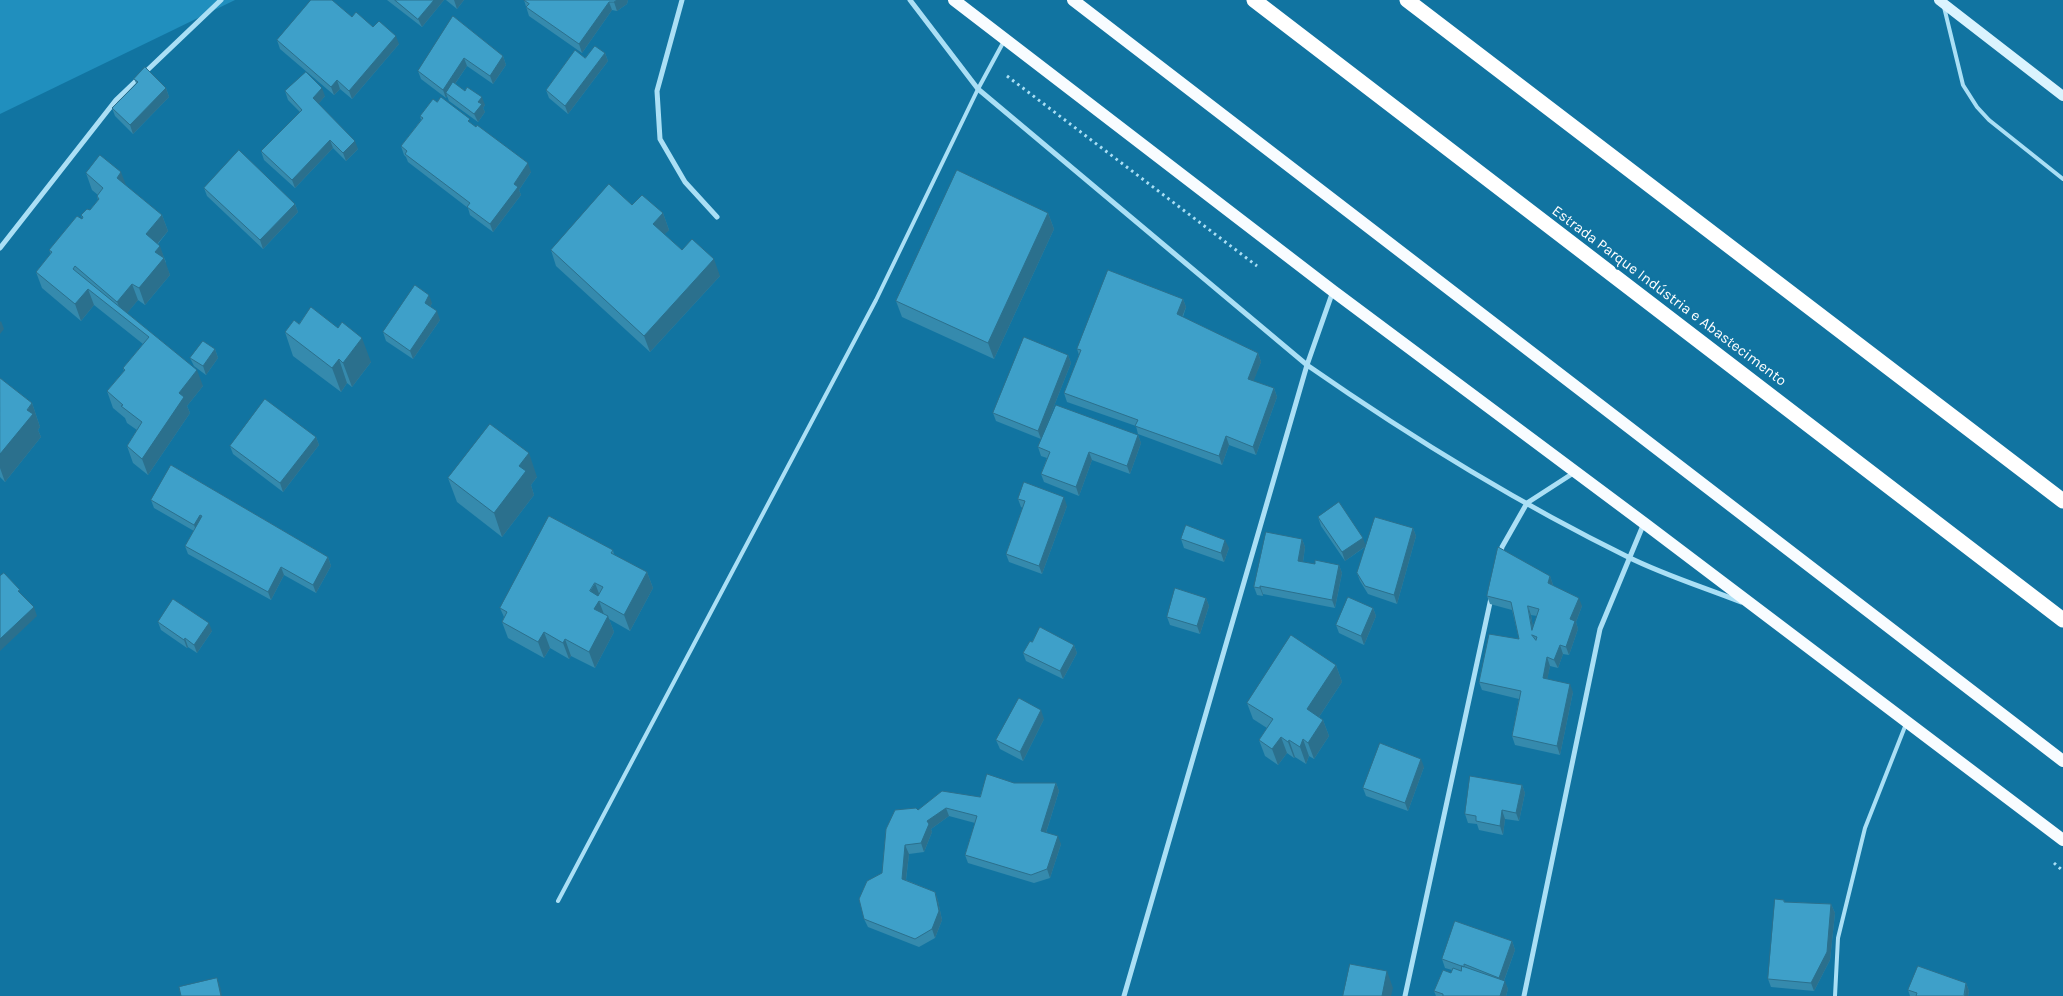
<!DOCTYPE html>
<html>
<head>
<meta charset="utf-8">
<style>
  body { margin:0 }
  canvas { display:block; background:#1174a1 }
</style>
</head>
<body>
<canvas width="2063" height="996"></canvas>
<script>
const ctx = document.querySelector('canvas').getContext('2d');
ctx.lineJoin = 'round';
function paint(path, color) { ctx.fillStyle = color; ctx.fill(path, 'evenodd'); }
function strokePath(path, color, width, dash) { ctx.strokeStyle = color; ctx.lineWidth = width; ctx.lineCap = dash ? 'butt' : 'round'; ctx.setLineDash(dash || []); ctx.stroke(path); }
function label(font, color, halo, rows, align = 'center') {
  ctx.font = font + ' Karla,sans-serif'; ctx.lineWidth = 5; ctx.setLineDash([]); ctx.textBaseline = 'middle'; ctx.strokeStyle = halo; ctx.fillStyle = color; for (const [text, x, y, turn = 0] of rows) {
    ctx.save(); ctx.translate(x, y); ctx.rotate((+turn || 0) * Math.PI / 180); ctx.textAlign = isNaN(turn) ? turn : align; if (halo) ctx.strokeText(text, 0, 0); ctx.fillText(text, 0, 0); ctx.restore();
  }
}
const green = new Path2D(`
  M0,0H235L0,114Z`);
const path = new Path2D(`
  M1007,76L1257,266
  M2054,863L2063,871`);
const lane = new Path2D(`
  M1944,7L1963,85L1977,107L1989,120L2063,179
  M558,901L876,300L978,89L1004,41
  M1835,996L1838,938L1865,828L1906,724`);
const street = new Path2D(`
  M682,0L657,91L660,139L685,182L717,217
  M910,0L978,89L1307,365C1409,436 1516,502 1628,557C1664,575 1703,587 1741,602
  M0,248L116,100L221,0
  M1500,556L1502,547L1527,503L1575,472
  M1124,996L1307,365L1333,291
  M1405,996L1491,598
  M1524,996L1600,629L1644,523`);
const secondary = new Path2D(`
  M1939,0L2063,96`);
const primary = new Path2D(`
  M954,0L1333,291L1644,523L2063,840
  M1073,0L2063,761`);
const highway = new Path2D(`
  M1254,0L2063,620
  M1407,0L2063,501`);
const wall = new Path2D(`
  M387,0H444L422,27Z
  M446,0H464L457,9Z
  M524,0H628L627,4L617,11L612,10L582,53L529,16Z
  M453,16L503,56L506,65L493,84L467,66L455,84L485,105L483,108L485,112L478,122L449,101L447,96L446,98L421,79L418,71Z
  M352,17L373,27L399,44L352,99L340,89L334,95L280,49L277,40Z
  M605,53L608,61L568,114L549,98L546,90L585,58Z
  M134,79L166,88L169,97L133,134L115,116L112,108L136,83Z
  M285,91L325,96L318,104L358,149L346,161L333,148L295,188L264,160L261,151L300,112L288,100Z
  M437,102L531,172L519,190L521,195L493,232L470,215L468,208L408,162L406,157L404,155L401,146L421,120L420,116Z
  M86,173L126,186L162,215L168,231L158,244L166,262L165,263L170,275L145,305L138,300L127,313L203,386L187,406L190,413L148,475L133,463L127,446L137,430L127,423L125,418L113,408L107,391L124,371L123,368L143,344L94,305L81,321L42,288L36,272L51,254L49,250L82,219V218L81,215L90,210L98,200L97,196L98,195L92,190Z
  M204,188L295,204L298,212L263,249L207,196Z
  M632,205L663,213L669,230L664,234L682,250L720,276L650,352L556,266L551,250Z
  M1048,213L1054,229L994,359L902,317L896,301Z
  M1183,299L1186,307L1183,317L1258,353L1261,362L1253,381L1274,388L1277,397L1256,455L1229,445L1222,465L1138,434L1136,426L1067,402L1064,393L1079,355L1077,349Z
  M432,303L430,307L440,320L413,359L386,341L383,332Z
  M299,324L371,362L352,387L347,383L341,392L293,356L285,332Z
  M215,349L218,358L206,375L194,366L190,358Z
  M1068,355L1071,363L1041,439L996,421L993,413Z
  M0,378L32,403L40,427L38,430L41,437L5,482L0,477Z
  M1138,435L1141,443L1130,474L1092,460L1079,496L1044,482L1041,474L1047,458L1041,456L1038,447Z
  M316,437L319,445L283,492L233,454L230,446Z
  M171,465L328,557L331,566L316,593L284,575L271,600L188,554L185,546L194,531L154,508L151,500Z
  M537,477L531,485L534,495L502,537L457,502L448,478Z
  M1018,499L1067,506L1042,574L1009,562L1006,554L1023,508L1021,507Z
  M1318,517L1366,545L1413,528L1416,536L1397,604L1368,594L1360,581L1357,573L1365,547L1345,561L1321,526Z
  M1181,539L1229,548L1224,562L1184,548Z
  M1302,539L1305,547L1303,562L1315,564L1339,565L1342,573L1335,608L1263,594V596L1257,595L1254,587Z
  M613,550L614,555L647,572L653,588L630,631L609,619L614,632L595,668L571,656L569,659L550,648L544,658L508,638L502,622L504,617L500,608Z
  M1550,576L1553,585L1582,606L1576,622L1578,629L1569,655L1563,654L1558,668L1550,666L1547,679L1573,692L1560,755L1515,745L1512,736L1519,699L1482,690L1479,682L1519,639L1512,610L1490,604L1487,596ZM1531,615L1537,616L1533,627Z
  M1206,598L1209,606L1200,634L1170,625L1167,617Z
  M1373,608L1376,616L1364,645L1339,633L1336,625Z
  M158,622L212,631L197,653L188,647L187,648L161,630Z
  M1032,642L1074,645L1077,653L1063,679L1026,661L1023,653Z
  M1336,665L1342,682L1319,717L1323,720L1329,736L1314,759L1309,756L1306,764L1295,757L1294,758L1287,753L1278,765L1265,756L1259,740L1267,728L1253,719L1247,703Z
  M1044,719L1023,761L1000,749L996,740Z
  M1424,767L1408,811L1366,796L1363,788Z
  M1014,783H1056L1059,791L1046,833L1061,844L1050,878L1034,883L968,863L965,855L975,823L949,816L931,829L932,832L924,852L909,854L906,880L935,892L938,901L942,920L935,938L919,947L868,927L864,919L882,873L918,810L980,797Z
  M1522,785L1525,793L1519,821L1505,819L1503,835L1479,830L1477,824L1468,823L1465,814Z
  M1784,900L1785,902L1831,904L1835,913L1830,960L1814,991L1771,987L1768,979Z
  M1512,941L1515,950L1504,981L1508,989L1506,996H1436L1434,991L1451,973L1452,970L1445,968L1442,959Z
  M1966,983L1969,991L1968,996H1910L1908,990Z`);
const shadedWall = new Path2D(`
  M434,0H444L422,27L418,19Z
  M454,0H464L457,9Z
  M617,0H628L627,4L617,11L614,2Z
  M609,2L612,10L582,53L579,44Z
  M396,36L399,44L352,99L349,91Z
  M605,53L608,61L568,114L565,106Z
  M503,56L506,65L493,84L490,76Z
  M464,58L467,66L448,94L446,93L447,96L446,98L443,90Z
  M337,80L340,89L334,95L331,87Z
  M166,88L169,97L133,134L130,125Z
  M322,88L325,96L316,107L313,98Z
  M482,97L485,105L483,108L485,112L478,122L474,114L478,102Z
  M330,140L333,148L295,188L292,180Z
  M355,141L358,149L346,161L343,153Z
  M528,163L531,172L519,190L521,195L493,232L490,224L514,184Z
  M121,172L127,188L117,178Z
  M295,204L298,212L263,249L260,240Z
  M663,213L669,230L659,240L653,224Z
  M1048,213L1054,229L994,359L988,343Z
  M162,215L168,231L152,250L146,234Z
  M160,246L170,275L145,305L139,288L155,252Z
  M714,259L720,276L650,352L644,336Z
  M132,284L138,300L124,317L123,316L117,302Z
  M88,289L94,305L81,321L75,304Z
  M429,295L432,303L428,311L425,303Z
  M1183,299L1186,307L1180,322L1177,314Z
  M437,311L440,320L413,359L410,351Z
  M1,321L4,329L0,334V322Z
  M362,338L371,362L352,387L343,363Z
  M215,349L218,358L206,375L203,366Z
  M1258,353L1261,362L1251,388L1248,379Z
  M1068,355L1071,363L1041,439L1038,431Z
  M339,359L347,383L341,392L332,368Z
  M197,370L203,386L187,406L190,413L148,475L142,459L179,393Z
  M1274,388L1277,397L1256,455L1253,447Z
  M32,403L40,427L38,430L41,437L5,482L0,468V454Z
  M1138,435L1141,443L1130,474L1127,466Z
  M1226,436L1229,445L1222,465L1219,456Z
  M316,437L319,445L283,492L280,483Z
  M1089,452L1092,460L1079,496L1076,487Z
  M529,453L537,477L531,485L534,495L502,537L494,513L519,466Z
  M1064,497L1067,506L1042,574L1039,566Z
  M200,515L203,523L197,533L194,525Z
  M1413,528L1416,536L1397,604L1394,595Z
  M1363,538L1366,546L1345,561L1342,552Z
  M1302,539L1305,547L1302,569L1298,561Z
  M1225,540L1229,548L1224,562L1221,553Z
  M328,557L331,566L316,593L313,585Z
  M1339,565L1342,573L1335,608L1332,600Z
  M281,567L284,575L271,600L268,592Z
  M647,572L653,588L630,631L624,615Z
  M1550,576L1553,585L1548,583Z
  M595,583L601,599L599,601L605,617L594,609L590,591Z
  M1260,586L1263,594V596L1260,588Z
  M1206,598L1209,606L1200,634L1197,626Z
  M1579,598L1582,606L1576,622L1578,629L1569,655L1566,647L1570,619Z
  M1528,606L1531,615L1535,638L1532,630Z
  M34,607L37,616L0,651V639Z
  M1373,608L1376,616L1364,645L1361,636Z
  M608,616L614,632L595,668L589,652Z
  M209,623L212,631L197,653L194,645Z
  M544,632L550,648L544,658L538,642Z
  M185,638L188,647L187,648L184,640Z
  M565,639L571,656L569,659L563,643Z
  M1074,645L1077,653L1063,679L1060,671Z
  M1560,645L1563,654L1558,668L1554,660Z
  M1547,657L1550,666L1546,686L1543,678Z
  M1336,665L1342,682L1313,726L1307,709Z
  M1570,684L1573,692L1560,755L1557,746Z
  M1041,710L1044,719L1023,761L1020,752Z
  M1323,720L1329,736L1314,759L1308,743Z
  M1281,737L1287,753L1278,765L1272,749Z
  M1303,739L1309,756L1306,764L1300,747Z
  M1289,740L1295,757L1294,758L1288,742Z
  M1421,759L1424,767L1408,811L1405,803Z
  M1056,783L1059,791L1044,839L1041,831Z
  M1522,785L1525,793L1519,821L1516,813Z
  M946,808L949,816L931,829L932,832L924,852L921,843L927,821Z
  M1502,810L1505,819L1503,835L1500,826Z
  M1058,836L1061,844L1050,878L1047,869Z
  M905,845L909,854L905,887L902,879Z
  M935,892L938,901L942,920L935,938L932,929Z
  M1831,904L1835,913L1830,960L1814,991L1811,983Z
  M1512,941L1515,950L1502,986L1499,978Z
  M1387,971L1393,988L1391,996H1382Z
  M217,978L220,986L222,996H221Z
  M1505,981L1508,989L1506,996H1500Z
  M1966,983L1969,991L1968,996H1965Z`);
const building = new Path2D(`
  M311,0H332L352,17L356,12L373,27L379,21L396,36L349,91L337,80L331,87L277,40Z
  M395,0H434L418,19Z
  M524,0H617L614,2H609L579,44L526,7L529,4Z
  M453,16L503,56L490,76L464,58L443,90L418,71Z
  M595,46L605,53L565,106L546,90L575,50L585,58Z
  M145,67L166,88L130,125L112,108L138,82L134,79Z
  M306,72L322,88L313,98L355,141L343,153L330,140L292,180L261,151L302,110L285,91Z
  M453,82L465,91L467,87L482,97L478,102L482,104L474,114L446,93Z
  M441,97L470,119L468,121L476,127L477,125L528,163L514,184L518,187L490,224L467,207L470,203L405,154L407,151L401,146L423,118L420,116L433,99L437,102Z
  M239,150L295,204L260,240L204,188Z
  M100,155L121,172L117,178L162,215L146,234L160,246L155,252L164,258L139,288L132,284L117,302L75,266L73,269L197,370L179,393L184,397L142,459L127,446L142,422L121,406L123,405L107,391L125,370L123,368L149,337L88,289L75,304L36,272L52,252L49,250L77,216L82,219L83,217L81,215L87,209L90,210L99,199L97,196L103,188L86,173Z
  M957,170L1048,213L988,343L896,301Z
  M609,184L632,205L642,195L663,213L653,224L682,250L692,239L714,259L644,336L551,250Z
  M1108,270L1183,299L1177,314L1258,353L1248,379L1274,388L1253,447L1226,436L1219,456L1135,426L1138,420L1064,393L1081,350L1077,349Z
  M415,285L429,295L425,303L437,311L410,351L383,332Z
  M311,307L338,328L342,322L362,338L343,363L339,359L332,368L285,332L294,320L299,324Z
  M1024,337L1068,355L1038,431L993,413Z
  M203,341L215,349L203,366L190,358Z
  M0,378L32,403L27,410L33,414L0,454Z
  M265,399L316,437L280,483L230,446Z
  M1056,405L1138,435L1127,466L1089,452L1076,487L1041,474L1050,452L1038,447Z
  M490,424L529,453L519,466L526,471L494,513L448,478Z
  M171,465L328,557L313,585L281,567L268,592L185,546L202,516L200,515L194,525L151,500Z
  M1024,482L1064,497L1039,566L1006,554L1025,501L1018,499Z
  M1339,502L1363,538L1342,552L1318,517Z
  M549,516L613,550L611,553L647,572L624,615L599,601L594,609L608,616L589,652L565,639L563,643L544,632L538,642L502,622L507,612L500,608ZM595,583L603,587L598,596L590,591Z
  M1375,517L1413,528L1394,595L1365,586L1357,573Z
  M1186,525L1225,540L1221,553L1181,539Z
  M1266,532L1302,539L1298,561L1315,564V560L1339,565L1332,600L1260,586V588L1254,587Z
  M1498,547L1550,576L1548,583L1579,598L1570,619L1575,621L1566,647L1560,645L1554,660L1547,657L1543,678L1570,684L1557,746L1512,736L1521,691L1479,682L1489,634L1519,639L1511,602L1487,596ZM1528,606L1539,609L1532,630ZM1532,635L1537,637L1536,640Z
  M4,573L20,590L18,591L34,607L0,639V576Z
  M1175,588L1206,598L1197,626L1167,617Z
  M1348,597L1373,608L1361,636L1336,625Z
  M173,599L209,623L194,645L185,638L184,640L158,622Z
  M1040,627L1074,645L1060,671L1023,653L1030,641L1032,642Z
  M1291,635L1336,665L1307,709L1323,720L1308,743L1303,739L1300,747L1289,740L1288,742L1281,737L1272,749L1259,740L1273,719L1247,703Z
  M1019,698L1041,710L1020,752L996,740Z
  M1380,743L1421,759L1405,803L1363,788Z
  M987,774L1014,783H1056L1041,831L1058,836L1047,869L1031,875L965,855L977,816L946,808L927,821L929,824L921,843L905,845L902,879L935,892L939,911L932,929L915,939L864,919L859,899L867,881L882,873L886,829L895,810L916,808L918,810L942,791L980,797Z
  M1470,776L1522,785L1516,813L1502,810L1500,826L1476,821V816L1465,814Z
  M1775,899L1784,900V902L1831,904L1827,952L1811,983L1768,979Z
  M1455,921L1512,941L1499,978L1464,964V967L1442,959Z
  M1350,964L1387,971L1382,996H1343Z
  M1462,966L1505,981L1500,996H1443V994L1434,991L1443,970L1451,973L1453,968L1461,971Z
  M1918,966L1966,983L1964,995L1966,996H1916L1917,993L1908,990Z
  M217,978L221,996H181L179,987Z`);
const streetNames = [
  ["Estrada Parque Indústria e Abastecimento",1669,296,37]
];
paint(green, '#208fbe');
strokePath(path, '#aadff5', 3, [2.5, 4]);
strokePath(lane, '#aadff5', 4);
strokePath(street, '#aadff5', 5);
strokePath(secondary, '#daf3fe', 10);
strokePath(primary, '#f8fcff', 12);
strokePath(highway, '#fff', 15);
paint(wall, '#358aad');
paint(shadedWall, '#2b708d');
paint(building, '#3ea0c9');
strokePath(building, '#2b708d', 1);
label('15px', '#fff', '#1174a1', streetNames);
</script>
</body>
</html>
